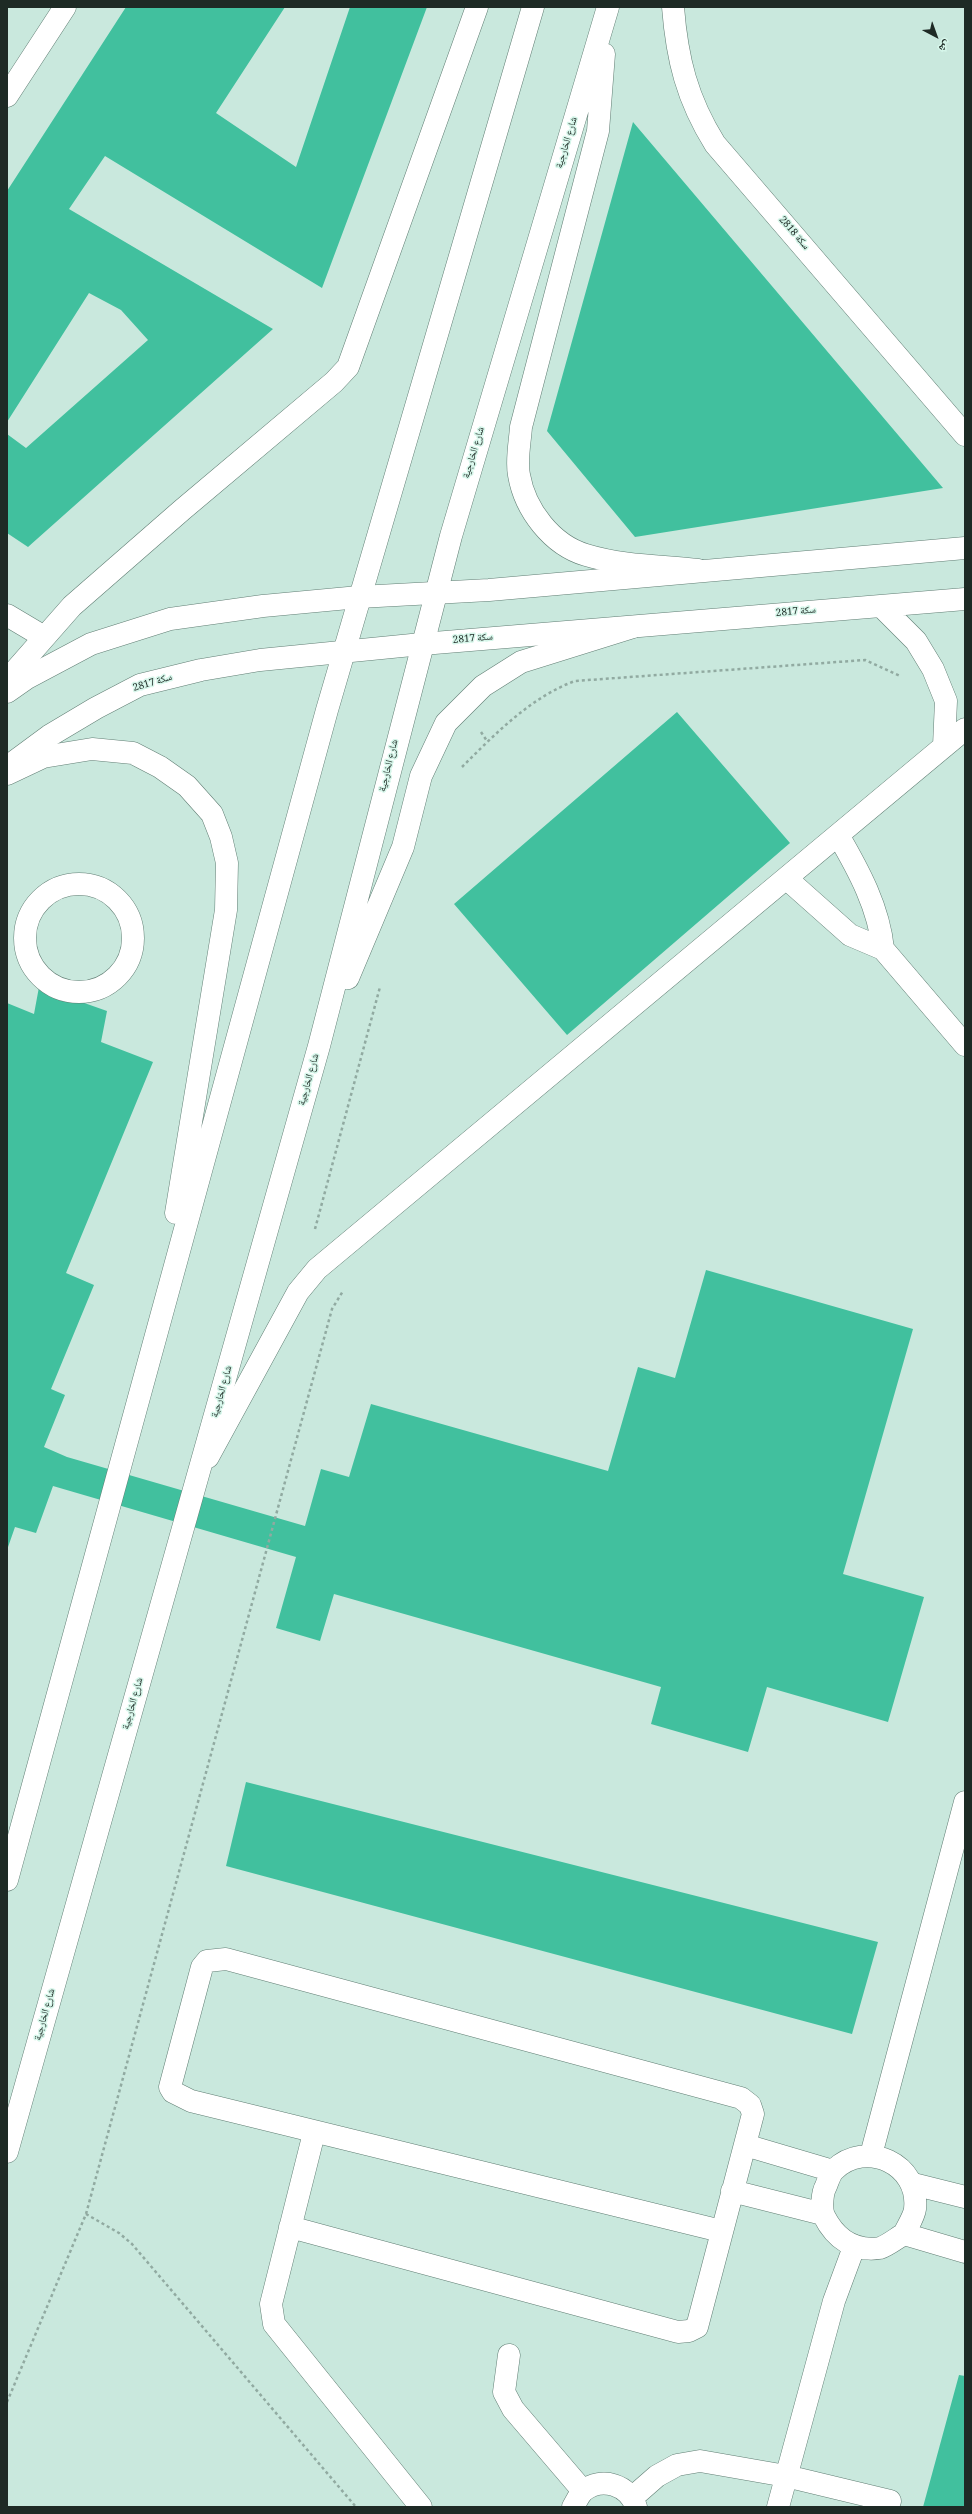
<!DOCTYPE html>
<html>
<head>
<meta charset="utf-8">
<style>
  body { margin:0 }
  #map { position:relative; width:972px; height:2514px; overflow:hidden; background:#c9e8dd; font-family:Georgia,"Noto Naskh Arabic",serif }
  canvas { display:block }
  .frame { position:absolute; inset:0; border:8px solid #1e2a25; pointer-events:none }
  .north { position:absolute; left:916px; top:16px; width:40px; height:40px; -webkit-text-stroke:3px #d6f6ea; paint-order:stroke; rotate:139deg; font-size:11px; font-weight:700; line-height:16px; text-align:center; color:#1e2a25 }
  .north::after { content:''; display:block; margin:auto; width:14px; height:18px; background:#1e2a25; clip-path:polygon(50% 0,100% 100%,50% 72%,0 100%) }
</style>
</head>
<body>
<div id="map">
<canvas width="972" height="2514"></canvas>
<div class="frame"></div>
<div class="north">ش</div>
</div>
<script>
const ctx = document.querySelector('canvas').getContext('2d');
ctx.lineJoin = 'round';
function paint(path, color) { ctx.fillStyle = color; ctx.fill(path, 'evenodd'); }
function strokePath(path, color, width, dash) { ctx.strokeStyle = color; ctx.lineWidth = width; ctx.lineCap = dash ? 'butt' : 'round'; ctx.setLineDash(dash || []); ctx.stroke(path); }
function label(font, color, halo, rows, align = 'center') {
  ctx.font = font + ' Georgia,"Noto Naskh Arabic",serif'; ctx.lineWidth = 3; ctx.setLineDash([]); ctx.textBaseline = 'middle'; ctx.strokeStyle = halo; ctx.fillStyle = color; for (const [text, x, y, turn = 0] of rows) {
    ctx.save(); ctx.translate(x, y); ctx.rotate((+turn || 0) * Math.PI / 180); ctx.textAlign = isNaN(turn) ? turn : align; if (halo) ctx.strokeText(text, 0, 0); ctx.fillText(text, 0, 0); ctx.restore();
  }
}
const building = new Path2D(`
  M126,7H285L216,113L296,167L350,7H427L322,288L105,156L69,209L273,329L28,547L7,533V434L26,448L148,340L121,310L89,293L7,422V191Z
  M633,122L943,488L635,537L547,431Z
  M677,712L790,843L567,1035L454,904Z
  M39,987L107,1011L101,1042L153,1062L66,1273L94,1285L51,1389L65,1395L44,1447L67,1457L305,1526L321,1469L349,1477L371,1404L608,1471L638,1367L675,1378L706,1270L913,1329L843,1574L924,1597L888,1722L767,1687L748,1752L651,1724L661,1687L334,1594L320,1641L276,1628L296,1557L53,1486L36,1533L15,1527L7,1550V1003L34,1014Z
  M246,1782L878,1942L852,2034L226,1866Z
  M959,2375L965,2376V2507H923Z`);
const path = new Path2D(`
  M481,732L487,741
  M462,767C495,734 531,697 575,681L865,660L900,676
  M315,1229L380,987
  M86,2214L119,2233L132,2244L356,2507
  M7,2402L86,2214L332,1309L343,1291`);
const minor = new Path2D(`
  M673,7C677,59 687,99 715,144L965,435
  M7,96L65,7
  M881,606L916,641L933,669L946,701L944,746
  M7,615L44,637
  M7,692L27,678L91,644L170,619L263,606L359,597L489,590L965,548
  M7,767L49,736L96,708L140,685L201,670L260,660L422,644L965,599
  M838,835C859,871 879,908 883,949
  M787,879L850,935L883,949L965,1045
  M25 938a54 54 0 1 1 108 0a54 54 0 1 1-108 0Z
  M208,1457L298,1292L317,1269L965,729
  M314,2133L271,2304L274,2324L421,2507
  M745,2145L833,2171
  M871,2155L965,1802
  M913,2184L965,2197
  M732,2191L823,2214
  M290,2227L678,2332L689,2331L697,2327L753,2114L750,2105L741,2098L226,1959L207,1961L202,1967L170,2087L173,2092L191,2101L721,2231
  M904,2234C907,2227 914,2217 915,2209C920,2164 866,2139 834,2170C830,2174 828,2181 826,2186C822,2193 821,2209 824,2216C835,2238 854,2252 880,2248C887,2246 897,2238 904,2234L965,2252
  M509,2355L504,2392L513,2409L583,2491
  M633,2497L657,2476L677,2465L700,2461L786,2476L890,2501
  M573,2507C576,2502 579,2495 583,2491C602,2476 629,2485 636,2507
  M778,2507L834,2301L854,2247`);
const major = new Path2D(`
  M604,54L598,131L521,427C520,442 516,461 519,475C525,510 552,545 586,555C622,566 662,566 698,570
  M7,680L72,606L182,510L334,382L348,367L477,7
  M7,774L43,757L92,749L133,753L160,767L187,786L212,814L221,837L227,863L226,910L176,1213
  M348,978L403,847L421,776L446,723L483,686L521,662L633,627
  M7,1880L327,710L533,7
  M7,2152L319,1046L451,536L608,7`);
const streetNames = [
  ["شارع الخارجية",568,143,-73],
  ["سكة 2818",793,234,49],
  ["شارع الخارجية",475,453,-73],
  ["سكة 2817",796,613,-5],
  ["سكة 2817",473,640,-5],
  ["سكة 2817",153,684,-17],
  ["شارع الخارجية",390,766,-76],
  ["شارع الخارجية",310,1080,-74],
  ["شارع الخارجية",223,1392,-74],
  ["شارع الخارجية",134,1704,-74],
  ["شارع الخارجية",46,2015,-74]
];
paint(building, '#41c09e');
strokePath(minor, '#617e74', 23);
strokePath(major, '#617e74', 23);
strokePath(path, '#91aaa1', 2.5, [3, 3]);
strokePath(minor, '#fff', 22);
strokePath(major, '#fff', 22);
label('10px', '#1e2a25', '#d6f6ea', streetNames);
</script>
</body>
</html>
